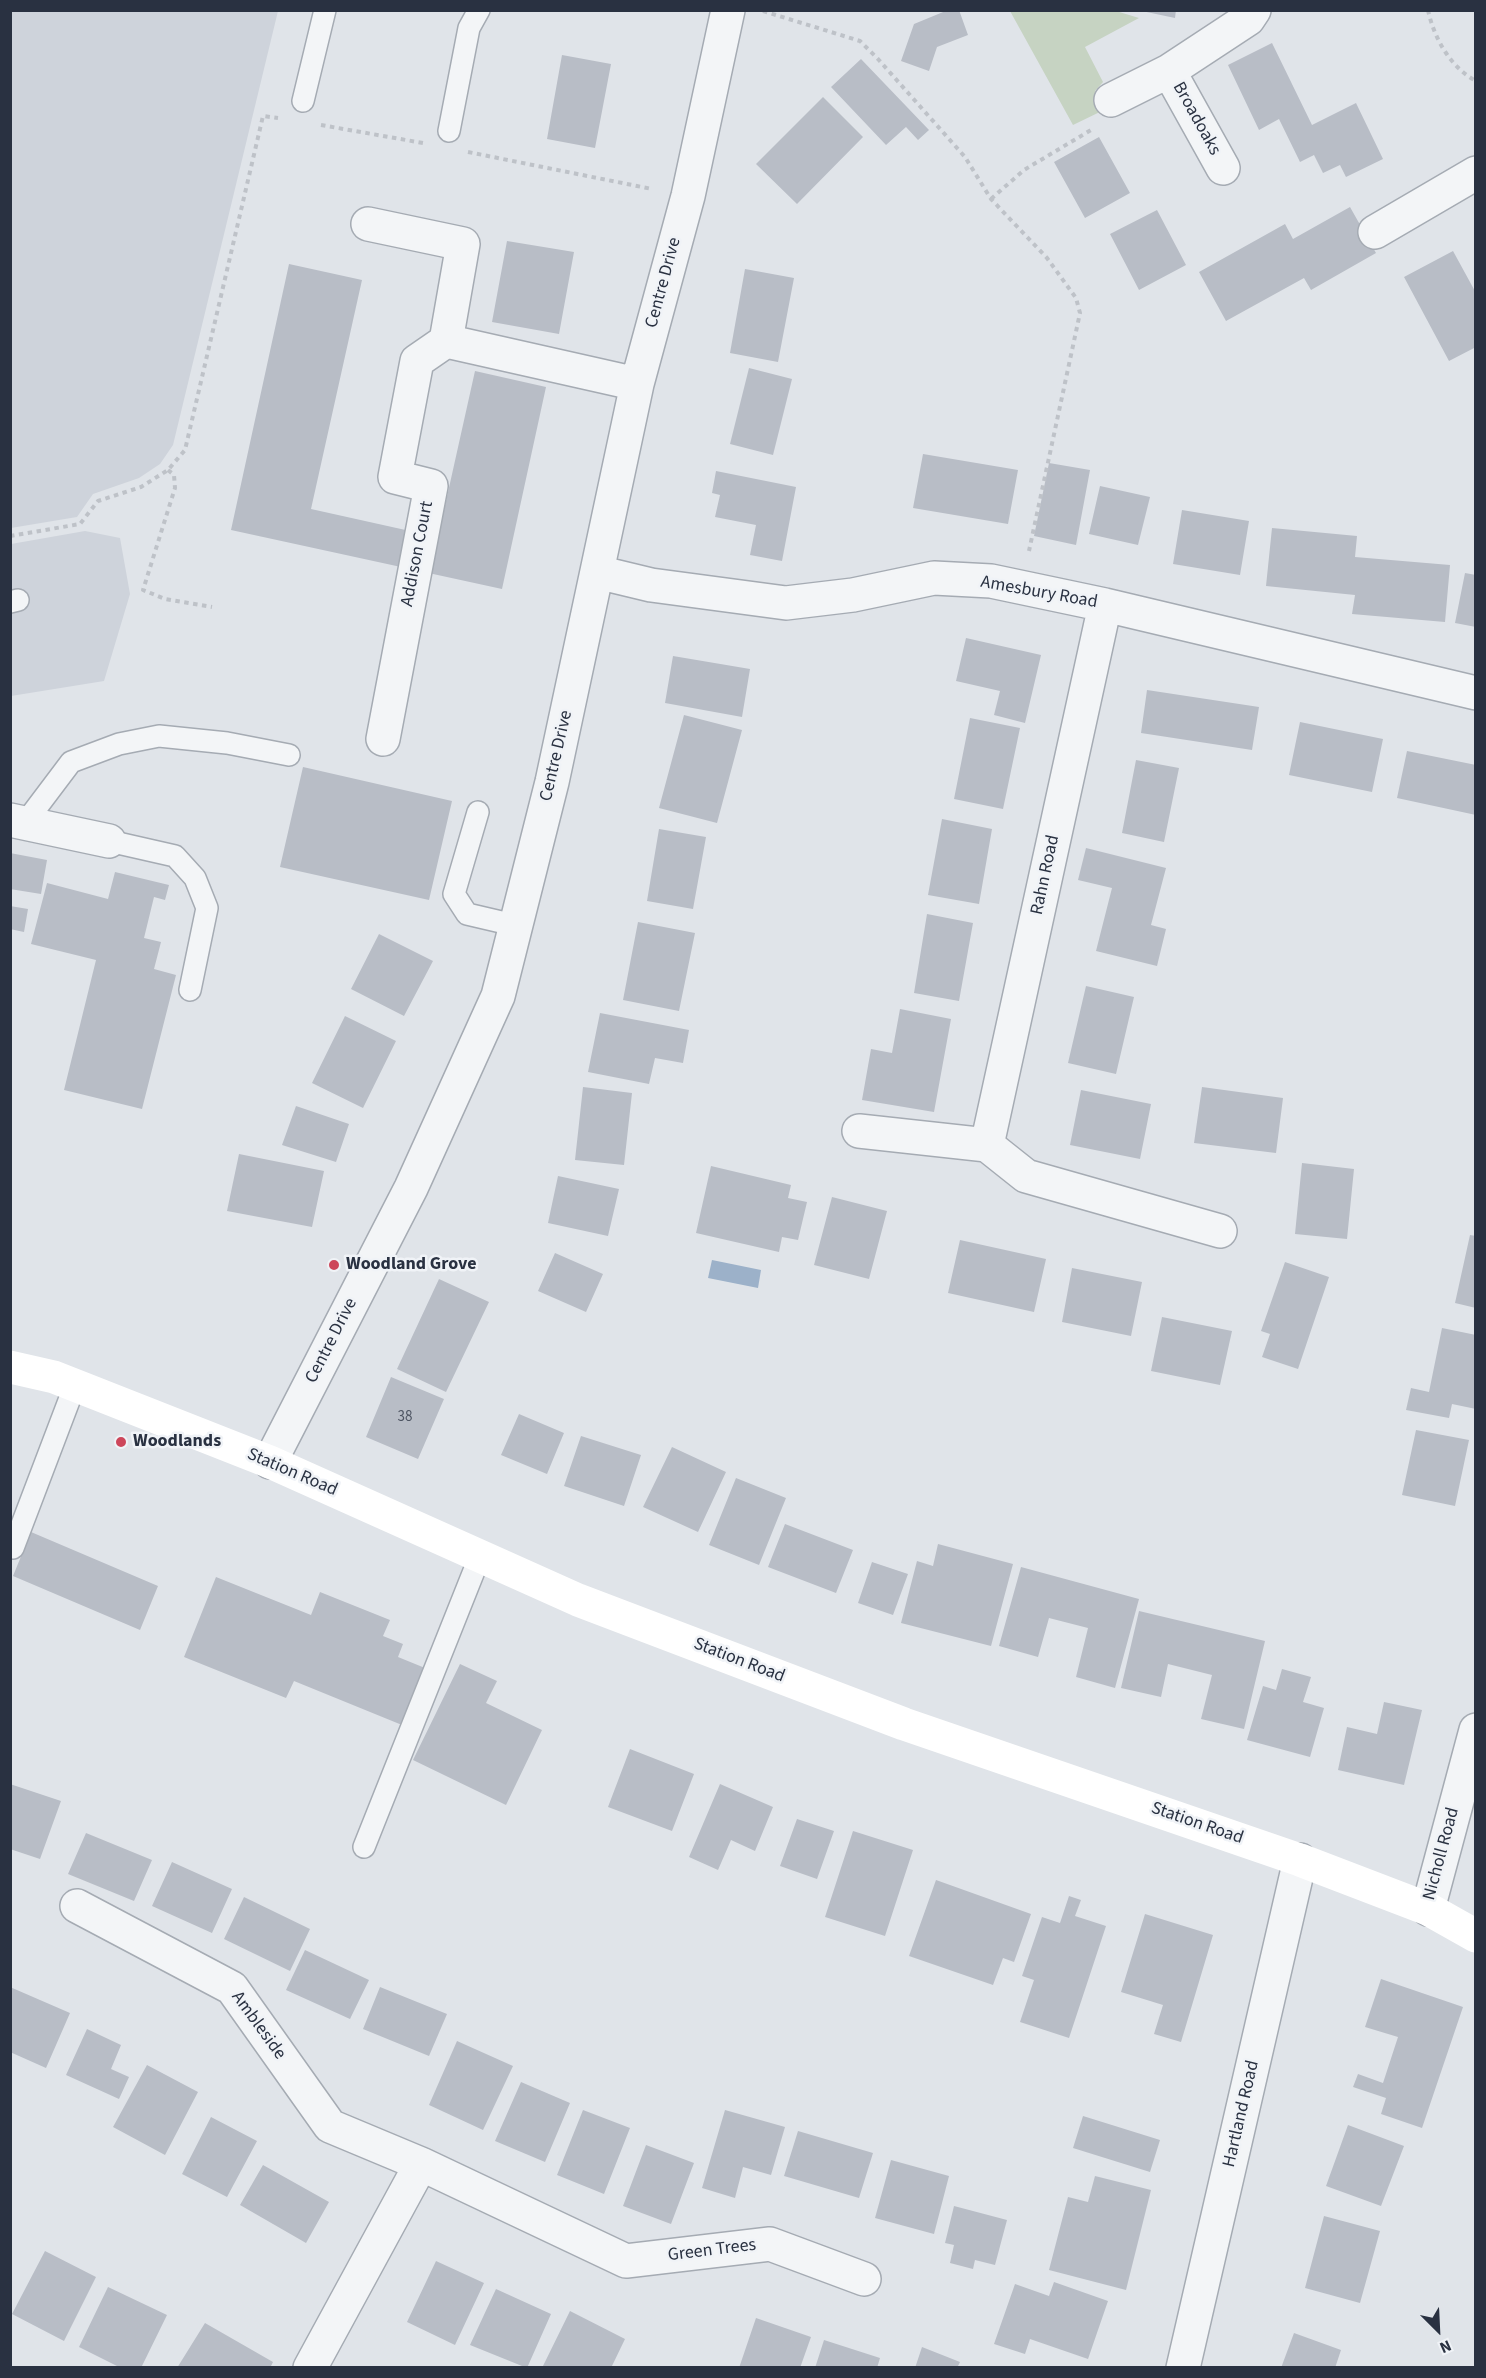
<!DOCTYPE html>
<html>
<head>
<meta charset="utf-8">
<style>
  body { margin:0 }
  #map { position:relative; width:1486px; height:2378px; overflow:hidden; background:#e0e4e9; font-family:"Source Sans 3",sans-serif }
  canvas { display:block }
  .frame { position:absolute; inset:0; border:12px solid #293141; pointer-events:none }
  .north { position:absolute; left:1408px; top:2300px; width:60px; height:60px; -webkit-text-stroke:4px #f0f3f7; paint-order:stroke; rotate:156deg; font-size:16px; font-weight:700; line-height:24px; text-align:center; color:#293141 }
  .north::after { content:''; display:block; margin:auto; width:21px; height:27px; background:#293141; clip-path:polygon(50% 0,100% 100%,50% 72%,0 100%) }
</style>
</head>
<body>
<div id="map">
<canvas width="1486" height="2378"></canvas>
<div class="frame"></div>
<div class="north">N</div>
</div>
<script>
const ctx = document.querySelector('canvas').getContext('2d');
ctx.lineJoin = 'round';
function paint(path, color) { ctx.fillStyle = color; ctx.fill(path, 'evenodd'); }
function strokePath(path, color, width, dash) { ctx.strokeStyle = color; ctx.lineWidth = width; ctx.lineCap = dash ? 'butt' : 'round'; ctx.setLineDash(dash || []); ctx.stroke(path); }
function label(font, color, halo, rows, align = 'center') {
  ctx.font = font + ' "Source Sans 3",sans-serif'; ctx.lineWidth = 5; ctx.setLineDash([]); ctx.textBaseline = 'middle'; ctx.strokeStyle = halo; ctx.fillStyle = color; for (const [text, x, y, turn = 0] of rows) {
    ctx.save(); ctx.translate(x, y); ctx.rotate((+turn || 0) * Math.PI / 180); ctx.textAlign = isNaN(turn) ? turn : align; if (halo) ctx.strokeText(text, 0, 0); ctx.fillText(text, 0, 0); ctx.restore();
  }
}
const built = new Path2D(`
  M11,10L278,11L173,445L160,464L139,478L93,494L77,517L11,528Z
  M85,531L120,538L130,594L104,681L11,696V544Z`);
const green = new Path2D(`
  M1010,11H1116L1139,18L1085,47L1103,82L1095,91L1106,109L1073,125Z`);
const water = new Path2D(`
  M712,1260L761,1270L758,1288L708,1278Z`);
const building = new Path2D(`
  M948,10H959L968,35L937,47L929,71L901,61L914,24Z
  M1137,10H1176L1175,18Z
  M1272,43L1312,125L1356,103L1383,159L1346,177L1340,165L1323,173L1314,155L1300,162L1279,119L1259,130L1228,65Z
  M562,55L611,64L595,148L547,139Z
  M861,59L929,130L918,140L906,127L886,145L831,87Z
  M823,97L863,137L797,204L756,164Z
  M1099,137L1130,193L1085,218L1054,162Z
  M1350,207L1376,253L1311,290L1304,278L1226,321L1199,272L1285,224L1293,239Z
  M1157,210L1186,265L1139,290L1110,234Z
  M507,241L574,252L559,334L492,322Z
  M1453,251L1476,293V347L1449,361L1404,277Z
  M289,264L362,280L311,509L410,531L434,555L475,371L546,387L502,589L231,530Z
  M745,269L794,278L778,362L730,353Z
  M749,368L792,379L773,455L730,444Z
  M923,454L1018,470L1008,524L913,508Z
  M1049,463L1090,470L1076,545L1034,536Z
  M716,471L796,487L782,561L750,555L756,525L715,517L720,495L712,493Z
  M1100,486L1150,497L1138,545L1089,534Z
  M1182,510L1249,521L1240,575L1173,564Z
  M1272,528L1357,536L1355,557L1450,565L1445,622L1352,614L1355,595L1266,586Z
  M1465,573L1476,575V627L1455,623Z
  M966,638L1041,655L1025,723L994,715L1000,691L956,681Z
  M673,656L750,669L742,717L665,703Z
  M1147,690L1259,707L1252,750L1141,733Z
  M684,715L742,730L717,823L659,808Z
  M970,718L1020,728L1003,809L954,799Z
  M1300,722L1383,739L1372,792L1289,775Z
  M1407,751L1476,765V815L1397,798Z
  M1136,760L1179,768L1164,842L1122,833Z
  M303,767L452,801L429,900L280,867Z
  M942,819L992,829L979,904L928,895Z
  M659,829L706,837L693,909L647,901Z
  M1086,848L1166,868L1151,925L1166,929L1157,966L1096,951L1112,888L1078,880Z
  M10,853L47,860L41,894L10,889Z
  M115,872L169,885L165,900L154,897L144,938L161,942L154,969L176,975L142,1109L64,1090L96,960L31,944L47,883L108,899Z
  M10,906L28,909L24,932L10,929Z
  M927,914L973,923L959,1001L914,993Z
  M638,922L695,933L679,1011L623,1000Z
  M379,934L433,961L404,1016L351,989Z
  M1086,986L1134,997L1116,1074L1068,1063Z
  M900,1009L951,1019L934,1112L862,1100L871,1049L892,1053Z
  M600,1013L689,1030L683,1063L655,1058L649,1084L588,1072Z
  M345,1016L396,1041L363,1108L312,1083Z
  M583,1087L632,1093L624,1165L575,1160Z
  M1202,1087L1283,1098L1276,1153L1194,1143Z
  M1081,1090L1151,1104L1140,1159L1070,1145Z
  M296,1106L349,1124L336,1162L282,1145Z
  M239,1154L324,1171L312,1227L227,1211Z
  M1302,1163L1354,1169L1347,1239L1295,1234Z
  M711,1166L791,1185L788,1198L807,1202L798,1240L782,1237L779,1252L696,1233Z
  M558,1176L619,1189L608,1236L548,1223Z
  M832,1197L887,1211L869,1279L814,1265Z
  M1470,1235L1476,1236V1308L1455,1303Z
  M960,1240L1046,1259L1034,1312L948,1293Z
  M555,1253L603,1274L586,1312L538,1291Z
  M1285,1262L1329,1277L1298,1369L1262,1357L1270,1334L1261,1331Z
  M1072,1268L1142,1282L1131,1336L1062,1322Z
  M439,1279L489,1302L446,1392L397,1369Z
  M1162,1317L1232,1331L1220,1385L1151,1371Z
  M1442,1328L1476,1335V1409L1452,1404L1449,1418L1406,1410L1411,1388L1429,1392Z
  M391,1377L444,1399L418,1459L366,1437Z
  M519,1414L564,1433L547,1474L501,1455Z
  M1416,1430L1469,1440L1455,1506L1402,1495Z
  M581,1436L641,1455L624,1506L564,1486Z
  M672,1447L726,1472L698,1532L643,1507Z
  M736,1478L786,1498L759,1565L709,1545Z
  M785,1524L853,1550L836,1593L768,1567Z
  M31,1532L158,1586L140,1630L13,1576Z
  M938,1544L1013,1564L991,1646L901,1623L917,1561L933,1566Z
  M872,1562L908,1574L893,1615L858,1603Z
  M1021,1567L1139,1599L1115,1688L1076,1677L1088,1628L1049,1618L1038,1657L999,1646Z
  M216,1577L311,1615L320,1592L390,1620L383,1636L403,1644L398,1657L425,1668L402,1725L294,1681L286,1698L184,1657Z
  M1139,1611L1265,1641L1244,1729L1201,1719L1212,1675L1168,1664L1161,1697L1121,1688Z
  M460,1664L497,1681L486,1703L542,1730L506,1805L413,1760Z
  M1282,1669L1311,1677L1303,1702L1324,1708L1310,1757L1247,1740L1263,1686L1276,1690Z
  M1384,1702L1422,1710L1404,1785L1338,1770L1347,1727L1377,1734Z
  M630,1749L694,1774L672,1831L608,1807Z
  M10,1784L61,1801L40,1859L10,1849Z
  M720,1784L773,1807L755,1851L731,1840L718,1870L689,1857Z
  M797,1819L834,1831L817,1879L780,1866Z
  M853,1831L913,1850L885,1936L825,1917Z
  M86,1833L152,1860L134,1901L68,1874Z
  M172,1862L232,1889L212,1933L152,1906Z
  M936,1880L1031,1914L1014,1962L1003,1958L993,1985L909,1956Z
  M1069,1896L1081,1900L1075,1916L1106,1926L1069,2038L1020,2022L1034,1980L1022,1976L1042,1917L1060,1923Z
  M244,1897L310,1929L290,1971L224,1939Z
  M1145,1914L1213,1935L1181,2042L1154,2034L1163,2005L1121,1992Z
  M305,1950L369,1980L350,2019L286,1990Z
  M1381,1979L1463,2007L1422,2128L1381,2114L1386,2098L1353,2087L1358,2074L1383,2083L1398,2037L1365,2027Z
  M10,1987L70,2013L46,2068L10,2052Z
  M380,1987L447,2014L429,2056L363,2029Z
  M87,2029L121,2045L111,2069L129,2077L119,2099L66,2075Z
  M457,2041L513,2066L483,2130L429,2105Z
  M147,2065L198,2092L165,2155L113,2127Z
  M521,2082L570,2103L545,2162L495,2141Z
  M583,2110L630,2128L604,2194L557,2175Z
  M725,2110L785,2127L771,2175L743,2167L735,2198L702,2188Z
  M1083,2116L1160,2140L1150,2172L1073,2148Z
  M211,2117L257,2141L227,2197L182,2174Z
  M1348,2125L1404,2146L1381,2206L1326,2186Z
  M798,2131L873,2153L859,2198L784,2176Z
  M646,2145L694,2163L671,2224L623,2206Z
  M891,2160L949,2176L934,2234L875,2218Z
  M263,2165L329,2202L306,2243L240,2205Z
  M1095,2176L1151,2190L1126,2290L1049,2270L1068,2197L1088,2202Z
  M954,2206L1007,2220L995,2265L975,2260L973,2269L950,2263L954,2245L945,2243Z
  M1324,2216L1380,2231L1360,2303L1305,2288Z
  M45,2251L96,2277L64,2341L12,2314Z
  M436,2261L484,2283L455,2345L407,2322Z
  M1054,2282L1108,2301L1088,2359L1030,2339L1025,2354L994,2344L1015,2284L1049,2296Z
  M108,2287L167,2315L141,2368H121L79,2347Z
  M496,2289L551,2314L527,2368L470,2345Z
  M570,2311L625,2339L611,2368H542Z
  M756,2318L811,2337L800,2368H739Z
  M205,2323L273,2362L270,2368H177Z
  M1294,2333L1341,2350L1335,2368H1281Z
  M824,2340L880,2358L877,2368H815Z
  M922,2347L960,2362L957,2368H915Z`);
const path = new Path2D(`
  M1428,10C1434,38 1450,67 1476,81
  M763,11L860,41L878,59L965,157L991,199L1047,258L1076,298L1080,313L1029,551
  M321,125L423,143
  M468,152L652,189
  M991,199L1024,170L1091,130
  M1476,244V246
  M168,470L174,475L175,488L143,590L165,599L212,607
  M10,536L80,524L98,501L141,487L168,470L185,450L263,116L278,118`);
const lane = new Path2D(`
  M303,101L325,10
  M449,131L469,28L479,10
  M10,602L18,600
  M478,812L454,894L467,914L514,925
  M25,823L71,762L119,744L159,736L227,743L289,755
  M109,841L175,856L195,878L207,908L190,990
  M13,1548L75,1385
  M364,1847L480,1556`);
const street = new Path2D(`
  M1169,71L1223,168
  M1111,100L1169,71L1248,19L1254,10
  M368,224L463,244L446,341L637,384
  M1375,232L1476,173
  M597,572L651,585L786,603L853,595L934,578L991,581L1105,605L1476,693
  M1105,605L987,1145L1026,1176L1220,1231
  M383,739L431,486L395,477L417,361L446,341
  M10,820L109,841
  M859,1131L987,1145
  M270,1462L411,1188L498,996L552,782L637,384L688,196L728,10
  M77,1906L232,1988L330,2126L421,2164L626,2261L770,2244L864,2279
  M1428,1909L1476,1730
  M310,2368L421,2164
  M1183,2368L1300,1860`);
const secondary = new Path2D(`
  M10,1367L54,1377L270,1462L578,1600L904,1724L1300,1860L1428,1909L1476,1936`);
const markers = [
  [334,1265,6,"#cd465a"],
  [121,1442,6,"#cd465a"]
];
const numberNames = [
  ["38",405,1418]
];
const streetNames = [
  ["Broadoaks",1196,119,61],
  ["Centre Drive",664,283,-75],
  ["Addison Court",418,554,-79],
  ["Amesbury Road",1039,593,10],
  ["Centre Drive",557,756,-77],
  ["Rahn Road",1046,875,-78],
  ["Centre Drive",332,1341,-63],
  ["Station Road",292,1473,23],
  ["Station Road",739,1661,21],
  ["Station Road",1197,1824,19],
  ["Nicholl Road",1442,1854,-75],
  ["Ambleside",258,2026,54],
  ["Hartland Road",1242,2114,-77],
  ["Green Trees",712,2251,-7]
];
const poiNames = [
  ["Woodland Grove",346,1265],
  ["Woodlands",133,1442]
];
paint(built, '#ced3db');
paint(green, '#c6d3c2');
paint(water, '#9cb1c9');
paint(building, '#b8bdc6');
strokePath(lane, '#a5abb3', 24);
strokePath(street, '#a5abb3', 36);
strokePath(path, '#bec2c8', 4, [4.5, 4.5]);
strokePath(lane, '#f3f5f7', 21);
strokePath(street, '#f3f5f7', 33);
strokePath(secondary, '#fff', 33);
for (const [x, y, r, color] of markers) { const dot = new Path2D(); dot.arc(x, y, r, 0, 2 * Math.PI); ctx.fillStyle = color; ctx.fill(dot); strokePath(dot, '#f0f3f7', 2); }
label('15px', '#4d5462', null, numberNames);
label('18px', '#293141', '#f0f3f7', streetNames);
label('bold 18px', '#293141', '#f0f3f7', poiNames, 'left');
</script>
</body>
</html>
